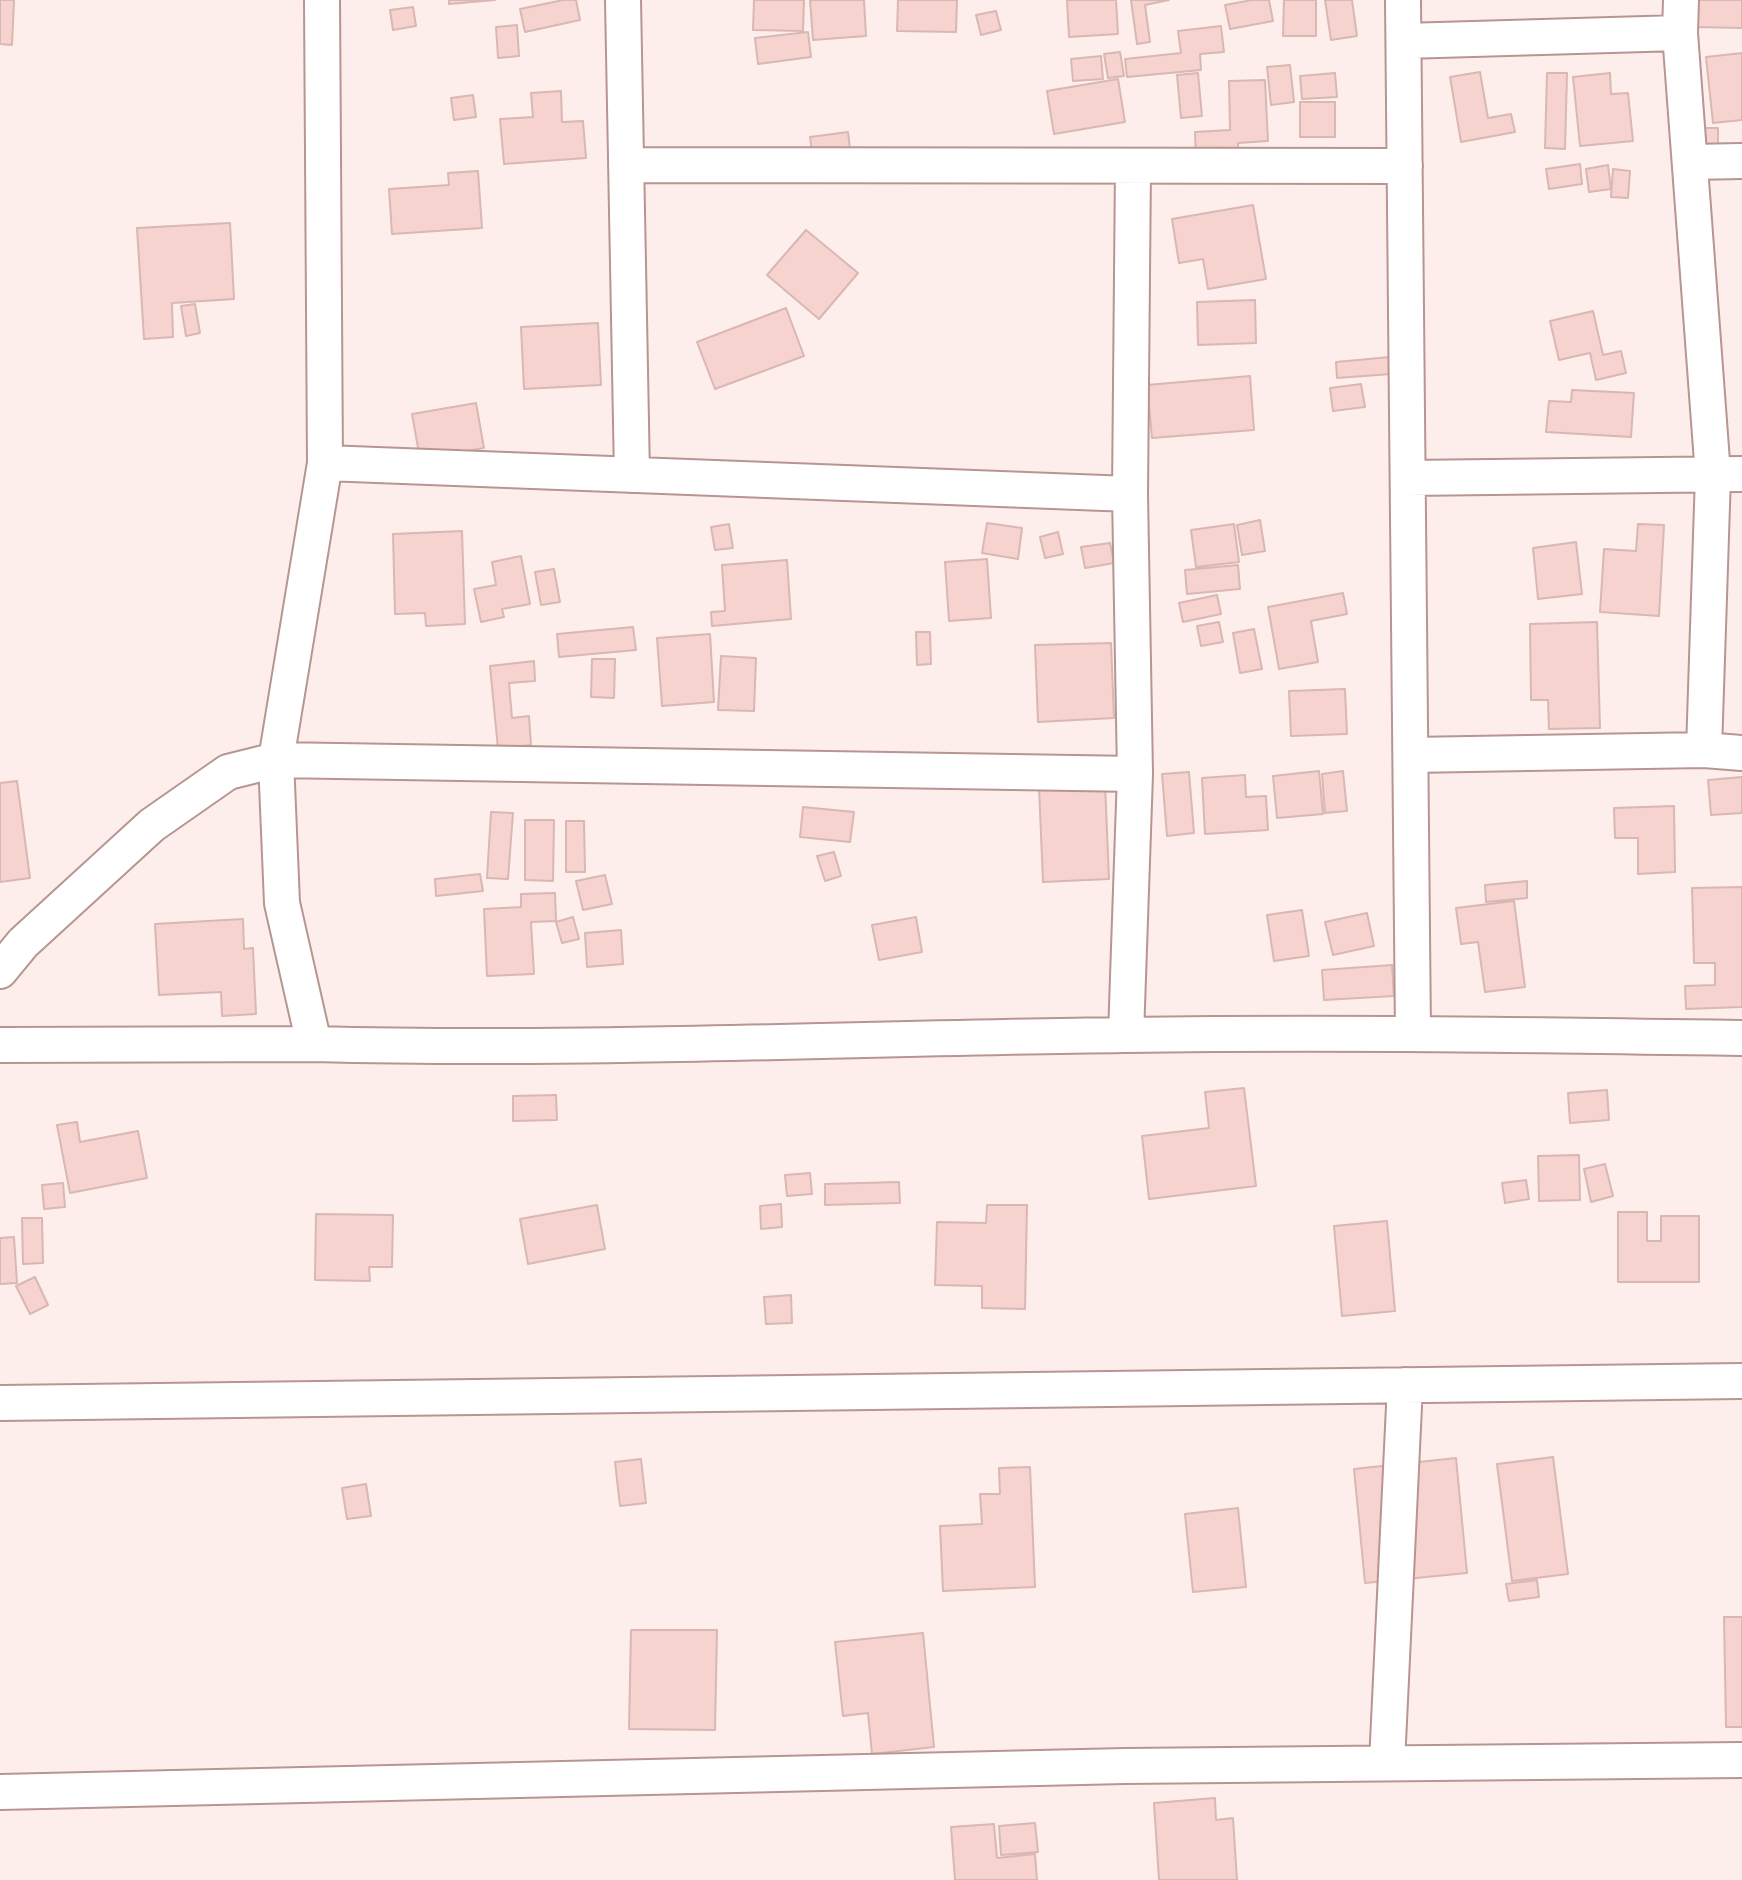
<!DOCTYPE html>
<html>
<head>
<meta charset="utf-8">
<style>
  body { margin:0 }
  canvas { display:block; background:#fdeeec }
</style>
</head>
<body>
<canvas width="1742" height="1880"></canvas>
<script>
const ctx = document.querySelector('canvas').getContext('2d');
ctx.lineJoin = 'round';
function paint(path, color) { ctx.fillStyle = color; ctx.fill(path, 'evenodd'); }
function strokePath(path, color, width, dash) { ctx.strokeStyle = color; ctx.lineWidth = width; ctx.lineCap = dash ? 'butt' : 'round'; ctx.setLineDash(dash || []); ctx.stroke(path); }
const building = new Path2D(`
  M0,0H14L12,45L0,44Z
  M449,0H495L449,4Z
  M563,0H576L580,20L525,32L520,9Z
  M754,0H804L803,31L753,30Z
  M810,0H864L866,36L813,40Z
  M898,0H957L956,32L897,31Z
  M1067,0H1116L1118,34L1069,37Z
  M1131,0H1169L1145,5L1150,42L1137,44Z
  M1252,0H1269L1273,21L1230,29L1225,5Z
  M1284,0H1316V36H1283Z
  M1325,0H1352L1357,36L1331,40Z
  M1696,0H1742V28L1695,27Z
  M413,7L416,26L393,30L390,10Z
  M996,11L1001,30L981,35L976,15Z
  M517,25L519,56L498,58L496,27Z
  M1221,26L1224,52L1200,54L1201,70L1127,77L1125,59L1181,53L1178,31Z
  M808,32L811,57L758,64L755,38Z
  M1120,52L1124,76L1108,78L1104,54Z
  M1742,53V120L1713,123L1706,57Z
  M1101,56L1103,79L1073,81L1071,59Z
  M1290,65L1294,102L1271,105L1267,67Z
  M1480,72L1488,118L1511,114L1515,132L1461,142L1450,77Z
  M1198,73L1202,116L1181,118L1177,75Z
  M1335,73L1337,97L1302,99L1300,76Z
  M1547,73H1567L1565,149L1545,148Z
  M1610,73L1611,94L1628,93L1633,141L1580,146L1573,77Z
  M1118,79L1125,122L1054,134L1047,91Z
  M1265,80L1268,141L1238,143V160L1196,162L1195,132L1230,130L1229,81Z
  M561,91L562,122L583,121L586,158L504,164L500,119L533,117L531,93Z
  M473,95L476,117L454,120L451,98Z
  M1300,102H1335V137H1300Z
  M1699,128H1718V152L1699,151Z
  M848,132L851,157L813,161L810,137Z
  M1580,164L1582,184L1549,189L1546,169Z
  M1608,165L1611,189L1589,192L1586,169Z
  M1613,169L1630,171L1628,198L1611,197Z
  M478,171L482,228L392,234L389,189L449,185L448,173Z
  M1253,205L1266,279L1208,289L1203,259L1179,263L1172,219Z
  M230,223L234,299L172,303L173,337L144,339L137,228Z
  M806,230L858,273L819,319L767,275Z
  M1255,300L1256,343L1198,345L1197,302Z
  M195,304L200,333L186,336L181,306Z
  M786,308L804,356L715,389L697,342Z
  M1593,311L1603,355L1621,351L1626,373L1596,380L1590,353L1559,360L1550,321Z
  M598,323L601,385L524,389L521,327Z
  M1390,357L1391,374L1337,378L1336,362Z
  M1250,376L1254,430L1152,438L1147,385Z
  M1361,384L1365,407L1333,411L1330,388Z
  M1572,390L1634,393L1631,437L1546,432L1549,401L1571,402Z
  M476,403L484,448L420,459L412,414Z
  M1260,520L1265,551L1242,555L1237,525Z
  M987,523L1022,528L1018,559L982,553Z
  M729,524L733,548L715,550L711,527Z
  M1234,524L1239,562L1196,567L1191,530Z
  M1638,524L1664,525L1659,616L1600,612L1604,549L1636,551Z
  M462,531L465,624L426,626L425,613L395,614L393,534Z
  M1058,532L1063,554L1045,558L1040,537Z
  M1576,542L1582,594L1538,599L1533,548Z
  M1110,543L1114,563L1085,568L1081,547Z
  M521,556L530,604L502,609L504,617L481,622L474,589L496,585L492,562Z
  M987,559L991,618L949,621L945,562Z
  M787,560L791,619L712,626L711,612L725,611L722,565Z
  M1238,565L1240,589L1187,594L1185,570Z
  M554,569L560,602L541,605L535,572Z
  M1343,593L1347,614L1311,621L1318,662L1279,669L1268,607Z
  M1217,595L1221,614L1183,622L1179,603Z
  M1219,622L1223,642L1201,646L1197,626Z
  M1597,622L1600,728L1549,729L1548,700H1531L1530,624Z
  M633,627L636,650L559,657L557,634Z
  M1254,629L1262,669L1240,673L1233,633Z
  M916,632H930L931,664L917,665Z
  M710,634L714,702L662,706L657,638Z
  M1111,643L1114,718L1038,722L1035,645Z
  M721,656L756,658L754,711L718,710Z
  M592,659H615L614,698L591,697Z
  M534,661L535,681L509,683L512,718L529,716L531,745L498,749L490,666Z
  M1345,689L1347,734L1291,736L1289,691Z
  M1319,771L1323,814L1277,818L1273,776Z
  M1343,771L1347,811L1325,813L1322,774Z
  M1189,772L1194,833L1167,836L1162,774Z
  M1245,775L1246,797L1266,796L1268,830L1205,834L1202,778Z
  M1742,777V813L1711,815L1708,780Z
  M17,781L30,878L0,882V783Z
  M1105,784L1109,879L1043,882L1039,787Z
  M1674,806L1675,872L1638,874V838H1615L1614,808Z
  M803,807L854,812L850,842L800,837Z
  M491,812L513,813L508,879L487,878Z
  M525,820H554L553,881L525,880Z
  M566,821H584L585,872H566Z
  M834,852L841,876L825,881L817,856Z
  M480,874L483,891L436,896L435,879Z
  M605,875L612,904L583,910L576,881Z
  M1527,881V898L1486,902L1485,885Z
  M1742,887V1007L1686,1009L1685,986L1715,985V963H1694L1692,888Z
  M555,893L556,921L531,922L534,974L487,976L484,909L521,907V894Z
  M1514,901L1525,987L1485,992L1478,942L1461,944L1456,908Z
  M1302,910L1309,956L1274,961L1267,915Z
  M1367,913L1374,946L1333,955L1325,922Z
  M573,917L579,939L562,943L556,922Z
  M916,917L922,952L879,960L872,925Z
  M243,919L244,949L253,948L256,1014L222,1016L221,992L159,995L155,924Z
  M621,930L623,964L587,967L585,933Z
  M1392,965L1394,996L1324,1000L1322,970Z
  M1244,1088L1256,1186L1149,1199L1142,1136L1209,1128L1205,1092Z
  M1607,1090L1609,1120L1570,1123L1568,1093Z
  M556,1095L557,1120L513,1121V1096Z
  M77,1122L80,1142L138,1131L147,1178L70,1193L57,1125Z
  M1579,1155L1580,1200L1539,1201L1538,1156Z
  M1605,1164L1613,1196L1591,1202L1584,1169Z
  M810,1173L812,1194L787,1196L785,1175Z
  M1526,1180L1529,1199L1505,1203L1502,1183Z
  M899,1182L900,1203L825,1205V1184Z
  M63,1183L65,1207L44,1209L42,1185Z
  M781,1204L782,1227L761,1229L760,1206Z
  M597,1205L605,1249L528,1264L520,1219Z
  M987,1205H1027L1025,1309L982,1308V1286L935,1285L937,1222L986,1223Z
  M1618,1212H1647V1241H1661V1216H1699V1282H1618Z
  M316,1214L393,1215L392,1267H369L370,1281L315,1280Z
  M22,1218H42L43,1263L23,1264Z
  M1387,1221L1395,1311L1342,1316L1334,1226Z
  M14,1237L17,1283L0,1284V1238Z
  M35,1277L48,1305L30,1314L16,1286Z
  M791,1295L792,1323L766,1324L764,1297Z
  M1553,1457L1568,1574L1512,1581L1497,1464Z
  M1456,1458L1467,1573L1365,1583L1354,1469Z
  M641,1459L646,1503L620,1506L615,1462Z
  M1030,1467L1035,1587L943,1591L940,1526L982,1524L980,1494H1000L999,1468Z
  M366,1484L371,1516L347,1519L342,1488Z
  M1238,1508L1246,1587L1193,1592L1185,1514Z
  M1537,1580L1539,1597L1509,1601L1506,1584Z
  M1724,1617H1742V1727H1726Z
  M631,1630H717L715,1730L629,1729Z
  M923,1633L934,1747L872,1754L868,1713L843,1716L835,1642Z
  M1215,1798L1216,1820L1233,1818L1237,1880H1159L1154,1803Z
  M1035,1823L1038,1852L1001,1855L999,1826Z
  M994,1824L997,1858L1035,1854L1037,1880H955L951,1827Z`);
const street = new Path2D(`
  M322,0L325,463L276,760L282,903L314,1044C584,1051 854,1038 1125,1035C1331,1032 1536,1035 1742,1038
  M623,0L632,475
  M1403,0L1413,1033
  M1681,0L1680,33L1713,475L1704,750
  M1404,41L1680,33
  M1691,162L1742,161
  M626,165L1405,166
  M325,463L1130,494
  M1408,478L1742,474
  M1411,755L1704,750L1742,753
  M0,971L23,943L152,825L228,772L276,760L1135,774
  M1126,1035L1135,774L1130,494L1133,166
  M0,1045L314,1044
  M0,1403L1742,1381
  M1387,1763L1405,1385
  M0,1792L1125,1766L1742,1760`);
paint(building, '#f6d3ce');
strokePath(building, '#d9b7b3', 2);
strokePath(street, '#b79591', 38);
strokePath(street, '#fff', 34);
</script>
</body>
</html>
